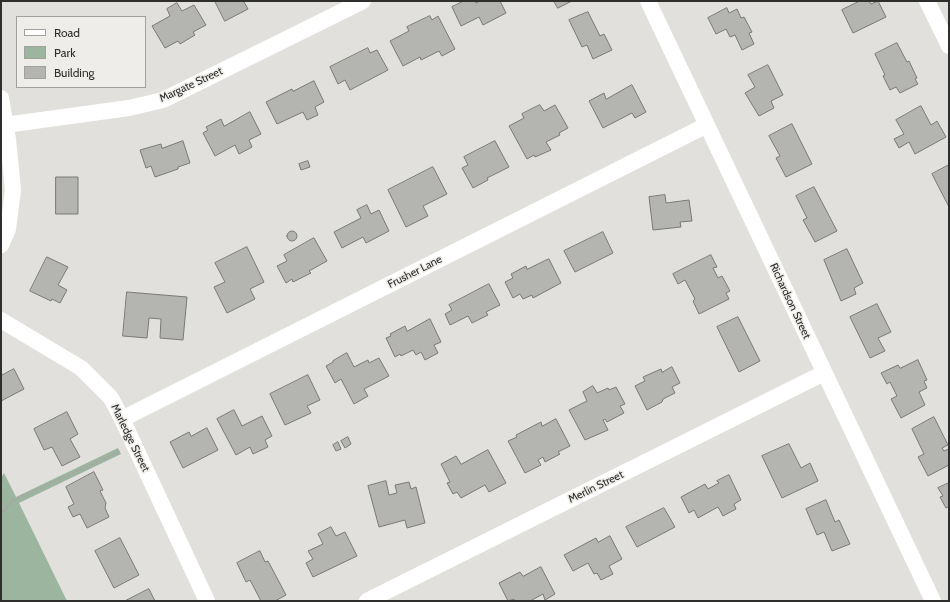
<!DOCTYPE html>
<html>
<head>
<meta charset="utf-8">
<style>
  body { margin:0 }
  #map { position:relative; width:950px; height:602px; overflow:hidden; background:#e1e0dc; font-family:Cabin,sans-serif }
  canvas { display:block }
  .frame { position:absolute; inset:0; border:2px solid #2e2e2d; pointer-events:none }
  .legend { position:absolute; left:16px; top:16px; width:130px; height:72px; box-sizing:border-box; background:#eeede9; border:1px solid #a1a19e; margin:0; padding:5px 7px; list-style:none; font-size:12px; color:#2e2e2d }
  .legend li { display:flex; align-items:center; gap:8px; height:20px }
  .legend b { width:20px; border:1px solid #a1a19e }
</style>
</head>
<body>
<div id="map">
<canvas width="950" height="602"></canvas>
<div class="frame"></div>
<ul class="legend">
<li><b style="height:5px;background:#fff"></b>Road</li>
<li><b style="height:11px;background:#9bb59f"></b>Park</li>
<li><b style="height:11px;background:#b4b4b0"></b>Building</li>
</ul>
</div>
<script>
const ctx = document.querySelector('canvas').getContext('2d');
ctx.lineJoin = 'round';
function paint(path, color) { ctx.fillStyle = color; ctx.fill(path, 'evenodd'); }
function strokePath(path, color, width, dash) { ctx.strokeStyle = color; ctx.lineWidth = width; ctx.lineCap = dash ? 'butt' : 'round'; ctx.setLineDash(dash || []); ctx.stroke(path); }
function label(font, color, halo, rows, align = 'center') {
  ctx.font = font + ' Cabin,sans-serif'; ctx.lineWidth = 3; ctx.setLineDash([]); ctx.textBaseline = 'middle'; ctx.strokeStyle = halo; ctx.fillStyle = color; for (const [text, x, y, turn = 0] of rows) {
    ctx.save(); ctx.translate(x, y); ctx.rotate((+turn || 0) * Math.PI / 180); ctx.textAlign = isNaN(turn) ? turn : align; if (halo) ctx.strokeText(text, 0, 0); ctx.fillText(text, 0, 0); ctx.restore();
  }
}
const green = new Path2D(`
  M118,448L121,454L19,503L67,601H1V478L4,473L16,497Z`);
const building = new Path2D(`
  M215,1H246L244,2L248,9L225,21Z
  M464,1H475L476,3L480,1H500L506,13L483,25L479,17L461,26L452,7Z
  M554,1H572L558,8Z
  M860,1H869L871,4L878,1L886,17L853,33L842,10Z
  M177,3L182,11L194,5L206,25L193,32L195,35L180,44L178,41L165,48L152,26L170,16L167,9Z
  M727,8L729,13L737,9L741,18L744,17L752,32L749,33L754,44L742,50L735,35L730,37L726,29L716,34L708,18Z
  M588,12L600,36L604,34L612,50L593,59L587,45L582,47L569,20Z
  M430,16L432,20L438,16L455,49L442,56L439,51L421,60L420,57L403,66L390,41L409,31L407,27Z
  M897,43L907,62L909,61L917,78L915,79L918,84L900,93L896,87L890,90L883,76L885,75L875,54Z
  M368,48L370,53L377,50L388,70L350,90L345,80L338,84L330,67Z
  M768,65L783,95L771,101L774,108L759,116L745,93L755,87L748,75Z
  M314,81L324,102L315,107L318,115L307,120L303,112L277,124L266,102L292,89L293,91Z
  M632,85L646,112L635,118L632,113L603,128L589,101L604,93L606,99Z
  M540,105L544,111L555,105L568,128L559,133L560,135L546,142L551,150L535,157L534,155L527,159L509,126L524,118L522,114Z
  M921,106L931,125L937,121L946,137L915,154L909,142L899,148L894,139L904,134L896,120Z
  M250,112L261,134L249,140L252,147L239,154L235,145L215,156L203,133L208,130L206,127L221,119L224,126Z
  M792,124L812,164L786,177L776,158L780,156L769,136Z
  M183,141L190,163L178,167V169L155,177L151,166L146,168L140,150L161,144L162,148Z
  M495,141L509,167L487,178L488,180L473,188L462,168L468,165L464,157Z
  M308,161L310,167L301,170L299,164Z
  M949,165V207L932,174Z
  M433,167L447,194L423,206L428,216L406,227L388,190Z
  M56,177H78V214H56Z
  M814,187L837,231L815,242L803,220L807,218L796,196Z
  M665,195L666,203L689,200L692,221L680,222L681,227L653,230L649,197Z
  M367,205L371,214L379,210L389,231L366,243L363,237L342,248L334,232L361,218L357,210Z
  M287 236a5 5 0 1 1 10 0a5 5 0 1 1-10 0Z
  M603,232L613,253L575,272L564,251Z
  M314,238L327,261L309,271L311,273L293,282L292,279L286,283L277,266L287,261L284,255Z
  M247,247L264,282L250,289L255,299L227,313L214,287L225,282L215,263Z
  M847,249L863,283L854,288L856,294L841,301L824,260Z
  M711,255L717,267L713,268L718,278L722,276L730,291L726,293L729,299L699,314L693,301L695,299L685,280L678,284L673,274Z
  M47,257L68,267L58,285L67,290L60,303L52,299L51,301L30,291Z
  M549,259L561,283L533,298L532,295L523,299L520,294L513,298L505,282L513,278L511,274L526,266L527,269Z
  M489,284L500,305L486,312L488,315L472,323L468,316L450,325L445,314L452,310L449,305Z
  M127,292L187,297L183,340L160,338L161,319L149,318L147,338L123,336Z
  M877,304L891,332L878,338L885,351L870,358L850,317Z
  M738,317L760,361L739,372L717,327Z
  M430,319L441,342L434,345L438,353L425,360L421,352L416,355L413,350L401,356L400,354L395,357L386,338L391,336L390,334L405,326L407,331Z
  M347,353L354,367L368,360L369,363L379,358L389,376L364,389L368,396L354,404L341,379L335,383L326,366L333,362V361Z
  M918,360L927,380L924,381L927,388L919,392L925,405L901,418L891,399L897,396L890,382L887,384L881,373L898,365L900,368Z
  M672,367L680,383L672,387L675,393L663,399L662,402L647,410L635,386L645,381L643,377L661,369L662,372Z
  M14,369L24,389L1,401V376Z
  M308,375L320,400L307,406L311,413L285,425L270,394Z
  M593,386L597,393L608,388L609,390L616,387L625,404L620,406L624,413L607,422L605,419L603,420L608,430L585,440L569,410L587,401L583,392Z
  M234,410L242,426L262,416L272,436L265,440L268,447L253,454L250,447L236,455L217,419Z
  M67,412L78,434L70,439L80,457L62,466L52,447L44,450L34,429Z
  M934,417L948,445L942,448L944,451L949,449V465L928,476L918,457L924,454L912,429Z
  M556,419L570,446L558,452L560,454L545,462L543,457L538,460L541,465L525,473L508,441L517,437L516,435L541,422L542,426Z
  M207,428L218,450L183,468L170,442L189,432L191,436Z
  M348,437L351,444L345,448L341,441Z
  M338,442L341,449L336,451L333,445Z
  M789,444L801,468L810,463L818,481L782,498L762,456Z
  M488,450L506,483L489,492L485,485L461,498L457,492L453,494L447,483L450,482L441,464L456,456L461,464Z
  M94,472L103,490L100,491L106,503L105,508L109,517L87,528L80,514L73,517L68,507L74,504L66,487Z
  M729,475L741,500L734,504L736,509L723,516L718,507L698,518L694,510L689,513L681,497L705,484L708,489L719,483L717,481Z
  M386,481L389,495L397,493L395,485L409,482L411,489L416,487L425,523L407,528L405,520L379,527L368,486Z
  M949,483V508L948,507L946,508L940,497L943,496L938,488Z
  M826,500L835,522L839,520L850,544L832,551L824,532L817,535L806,509Z
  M664,508L675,527L637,547L626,527Z
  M331,527L336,536L345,532L357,556L313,577L306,563L313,559L308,551L323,544L318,534Z
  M610,536L622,559L609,566L613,574L601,580L597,573L594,574L588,563L573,571L564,555L596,538L598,542Z
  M120,538L139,575L114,588L95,551Z
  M260,551L265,562L268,561L286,595L275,601H261L250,580L246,582L237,563Z
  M541,567L555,594L545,600L543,594L530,601H515L514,599L508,601L499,583L520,572L523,576Z
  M149,589L155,601H125Z`);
const path = new Path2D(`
  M1,517L3,511L14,500L121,451`);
const street = new Path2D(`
  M648,1L933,601
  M927,1L949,46
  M1,98L8,139L13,190L8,229L1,245
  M5,125L129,108L163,100L363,1
  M1,320L81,368L111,398L122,419L207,601
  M122,419L707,125
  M367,601L824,373`);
const streetNames = [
  ["Margate Street",191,85,-25],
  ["Frusher Lane",415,272,-27],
  ["Richardson Street",790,301,65],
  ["Marledge Street",130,438,64],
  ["Merlin Street",596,487,-26]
];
paint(green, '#9bb59f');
paint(building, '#b4b4b0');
strokePath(building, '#797975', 1);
strokePath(path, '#a8a7a4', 2.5, [3, 2]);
strokePath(street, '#fff', 16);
label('11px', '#2e2e2d', '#eeede9', streetNames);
</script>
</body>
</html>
